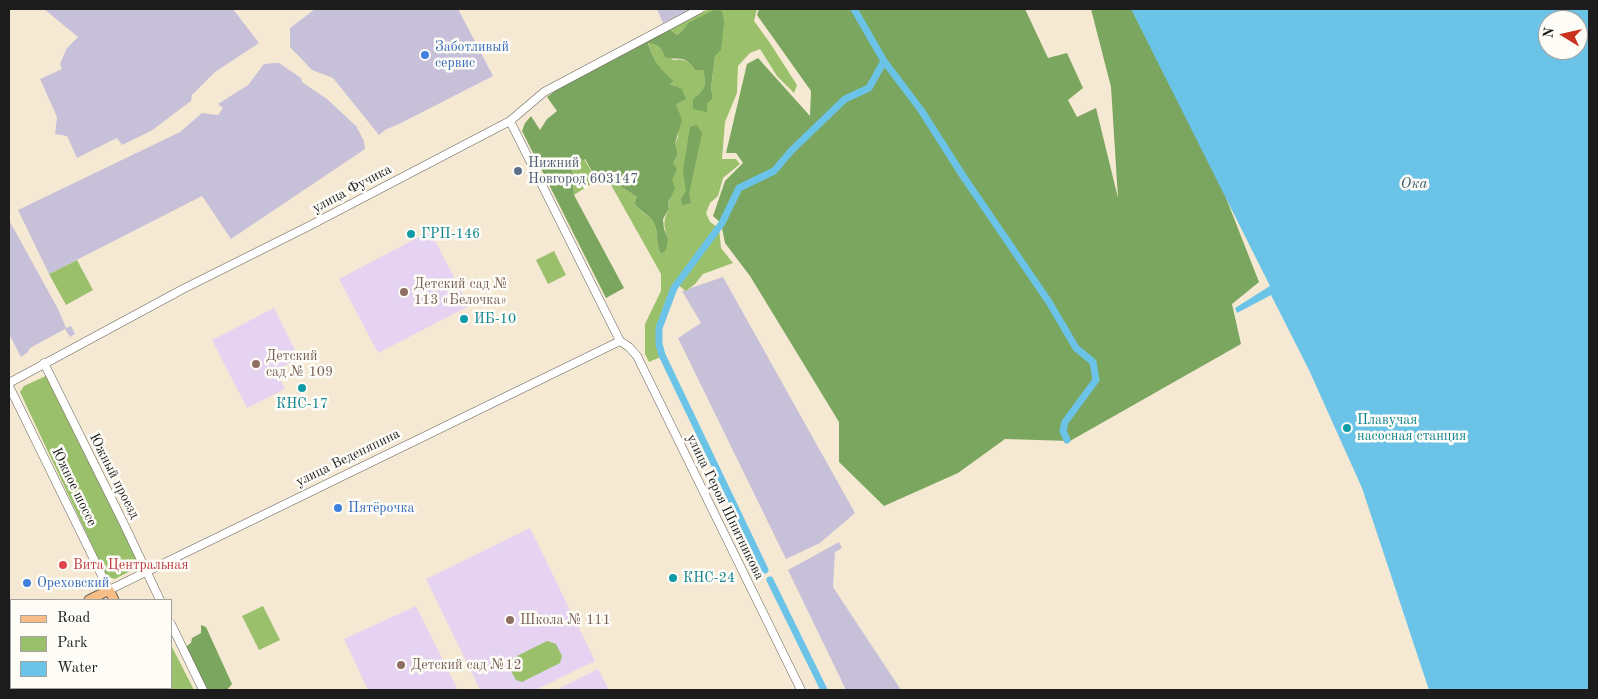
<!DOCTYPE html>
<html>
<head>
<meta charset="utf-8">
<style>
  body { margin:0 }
  #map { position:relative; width:1598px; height:699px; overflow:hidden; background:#f6e9d4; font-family:"Old Standard TT",serif }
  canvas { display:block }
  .frame { position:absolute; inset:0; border:10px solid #1c1c1c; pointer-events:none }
  .legend { position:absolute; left:10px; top:599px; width:162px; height:90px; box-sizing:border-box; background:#fdfcf7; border:1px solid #a3a29f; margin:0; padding:6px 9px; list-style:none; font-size:15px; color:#1c1c1c }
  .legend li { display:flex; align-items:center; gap:10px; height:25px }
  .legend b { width:25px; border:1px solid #a3a29f }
  .north { position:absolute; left:1538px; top:10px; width:50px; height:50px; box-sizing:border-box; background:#fdfcf7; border:1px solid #a3a29f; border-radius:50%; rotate:279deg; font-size:14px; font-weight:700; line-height:20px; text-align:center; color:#1c1c1c }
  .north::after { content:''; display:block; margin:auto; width:18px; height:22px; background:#c8321e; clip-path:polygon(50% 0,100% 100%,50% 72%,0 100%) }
</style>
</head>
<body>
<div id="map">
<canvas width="1598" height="699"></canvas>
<div class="frame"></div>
<ul class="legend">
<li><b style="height:6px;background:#f6be86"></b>Road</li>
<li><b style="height:14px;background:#9ac06b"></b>Park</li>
<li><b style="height:14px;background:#6bc4e8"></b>Water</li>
</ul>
<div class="north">N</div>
</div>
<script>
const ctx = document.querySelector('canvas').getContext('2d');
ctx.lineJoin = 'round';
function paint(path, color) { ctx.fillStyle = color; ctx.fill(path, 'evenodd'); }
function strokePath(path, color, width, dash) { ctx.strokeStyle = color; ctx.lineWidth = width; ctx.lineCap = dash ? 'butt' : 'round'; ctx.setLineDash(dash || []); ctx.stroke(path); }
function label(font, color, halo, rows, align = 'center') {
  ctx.font = font + ' "Old Standard TT",serif'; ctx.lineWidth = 5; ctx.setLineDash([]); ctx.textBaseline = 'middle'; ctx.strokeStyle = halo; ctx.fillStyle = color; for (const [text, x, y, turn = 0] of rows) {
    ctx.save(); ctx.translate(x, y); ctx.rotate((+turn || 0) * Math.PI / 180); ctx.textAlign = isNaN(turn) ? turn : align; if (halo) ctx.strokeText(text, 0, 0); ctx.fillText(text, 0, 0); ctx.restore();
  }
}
const built = new Path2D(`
  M430,231L469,306L378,353L339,279Z
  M274,308L299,358L276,370L285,389L247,408L212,340Z
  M530,528L595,661L535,690H480L426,579Z
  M416,606L458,690H368L344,639Z
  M598,669L609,690H556Z`);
const industrial = new Path2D(`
  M44,9H233L259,43L215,72L192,95L191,101L151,131L122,145L117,138L77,158L67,136L55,134L57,117L40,79L62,69L60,64L67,48L78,37Z
  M315,9H458L493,76L399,124L385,130L379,135L333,78L312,70L290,47V28Z
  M657,9H692L663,23Z
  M275,63H279L301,78L302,82L327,99L356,126L364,141L365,149L231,239L202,196L49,274L18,210L180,132L202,113L218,115L223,108L218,104L248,85L264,64Z
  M9,220L58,309L66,328L71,326L75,334L70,337L65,329L30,348L27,353L21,357L9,334Z
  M723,277L855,513L820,543L786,559L678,338L701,323L682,291Z
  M839,542L842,548L835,552L833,587L901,690H846L788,570Z`);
const green = new Path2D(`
  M709,9H757L754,21L770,43L797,85L794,93L777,76L760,49L750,53L738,66L737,93L725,122L722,159H736L740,164L723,178L718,196L710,203L706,213L710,222L719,228L721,248L733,263L703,274L695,284L686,291L674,282C661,309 655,326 663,356L649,362L645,354V324L661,291V274L610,183L620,186L637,197L634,203C640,213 651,216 654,223C659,233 655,243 661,254L668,238C663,226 663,220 669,209L668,203L670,200L673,163L678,154L675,143L678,137L679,112L675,104V86L670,84L674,81C658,68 654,62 648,42L657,44L673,60C684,58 689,61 695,70H703C707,86 707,89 693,99L707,104L713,98L711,88L715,56L688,23L682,31L677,35L669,29Z
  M584,159L597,180L574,195L572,168Z
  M554,251L566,275L548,284L536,260Z
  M77,260L93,290L66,305L49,274Z
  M48,375L137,561L138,565L136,568L115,579L108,577L105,573L20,392L24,386Z
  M263,606L280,640L259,650L242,616Z
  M547,641L556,644L562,656L560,663L522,682L516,680L508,666L511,659Z
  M171,645L194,690H166L165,688H171Z`);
const forest = new Path2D(`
  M759,9H1025L1048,58L1067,53L1083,88L1068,100L1077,117L1096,108L1118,198L1111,87L1091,9H1152L1259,282L1232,304L1241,344L1070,441L1005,439L958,473L884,506L839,462V422L750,276L725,243L721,223L713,216L725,181L743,163L736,153H726L747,64L758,58L810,116L811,91L757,15Z
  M714,10L722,11L724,21L721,50L715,56L711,88L713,98L707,104V112L693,109V99C706,89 707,86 703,70H695C683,53 681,62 665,57C662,48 659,44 648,43C654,62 659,68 674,81L670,84L682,89L686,99L676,104L682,120L675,143L678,154L673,163L677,169L672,180L675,188L668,203L669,209L663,219L664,229L668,238L666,250L661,254C655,243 659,233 654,223C651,216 640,212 634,203L637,197L620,186L610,183L605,175L597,180L585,159L572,168L574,195L624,288L606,298L522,131L525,123L531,116L540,130L547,119L557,111L547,97L575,76L669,29L677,35L682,31L688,23Z
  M697,125L702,133L689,194L691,203L682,205L681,199L686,191L683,171L690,127Z
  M201,625L206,627L232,684L227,690H204L184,648L191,643L192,638L201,633Z`);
const water = new Path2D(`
  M1131,9H1589V690H1429L1362,488L1309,370L1271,295L1237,313L1235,308L1270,286ZM1548,20H1578V50H1548Z`);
const canal = new Path2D(`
  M884,61L921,110L963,176L1049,302L1076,348L1093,362L1096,380L1065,422L1063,431L1067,440
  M765,570L662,355L659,344V328L674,288L722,223L739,188L774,171L792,150L845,99L869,88L884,61L854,9
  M770,580L824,690`);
const minor = new Path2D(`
  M510,121L620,341
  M620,341L629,347L637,356L801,690
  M44,363L124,524L160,600
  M9,383L183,289L309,226L510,121L544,92L700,9
  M9,386L109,590L620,341
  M171,624L203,690`);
const major = new Path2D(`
  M89,600L109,590L114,600
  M9,640L11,638
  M157,688L158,690`);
const markers = [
  [425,55,5,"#3f7fe0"],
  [518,171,5,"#5c6f8a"],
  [411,234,5,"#0f9aa8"],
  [404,292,5,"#8d6e63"],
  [464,319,5,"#0f9aa8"],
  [256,364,5,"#8d6e63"],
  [302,388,5,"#0f9aa8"],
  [1347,428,5,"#0f9aa8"],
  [338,508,5,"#3f7fe0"],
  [63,565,5,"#e0444e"],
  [673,578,5,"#0f9aa8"],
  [27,583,5,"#3f7fe0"],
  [510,620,5,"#8d6e63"],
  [401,665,5,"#8d6e63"]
];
const shopNames = [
  ["Заботливый",435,47],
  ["сервис",435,63],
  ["Пятёрочка",348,508],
  ["Ореховский",37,583]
];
const serviceNames = [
  ["Нижний",528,163],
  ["Новгород 603147",528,179]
];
const streetNames = [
  ["улица Фучика",352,189,-28],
  ["улица Веденяпина",348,458,-26],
  ["Южный проезд",114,476,63],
  ["Южное шоссе",74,487,64],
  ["улица Героя Шнитникова",725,507,64]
];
const cultureNames = [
  ["ГРП-146",421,234],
  ["ИБ-10",474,319],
  ["КНС-17",302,404,"center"],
  ["Плавучая",1357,420],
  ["насосная станция",1357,436],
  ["КНС-24",683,578]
];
const educationNames = [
  ["Детский сад №",414,284],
  ["113 «Белочка»",414,300],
  ["Детский",266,356],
  ["сад № 109",266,372],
  ["Школа № 111",520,620],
  ["Детский сад №12",411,665]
];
const healthNames = [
  ["Вита Центральная",73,565]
];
const waterNames = [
  ["Ока",1414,184]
];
paint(built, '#e5d3f1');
paint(industrial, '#c7c0d9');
paint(green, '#9ac06b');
paint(forest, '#7ba65f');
paint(water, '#6bc4e8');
strokePath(canal, '#6bc4e8', 7);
strokePath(minor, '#68645c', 9);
strokePath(major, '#68645c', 11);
strokePath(minor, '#fff', 8);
strokePath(major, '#f6be86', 9);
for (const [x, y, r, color] of markers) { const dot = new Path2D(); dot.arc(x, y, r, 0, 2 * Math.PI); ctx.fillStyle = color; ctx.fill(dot); strokePath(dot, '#fdfcf7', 2); }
label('14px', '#366cbe', '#fdfcf7', shopNames, 'left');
label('14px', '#4e5e75', '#fdfcf7', serviceNames, 'left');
label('14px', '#1c1c1c', '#fdfcf7', streetNames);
label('14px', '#0d838f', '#fdfcf7', cultureNames, 'left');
label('14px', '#785e54', '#fdfcf7', educationNames, 'left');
label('14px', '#be3a42', '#fdfcf7', healthNames, 'left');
label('italic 15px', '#3c5f6e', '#fdfcf7', waterNames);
</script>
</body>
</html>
